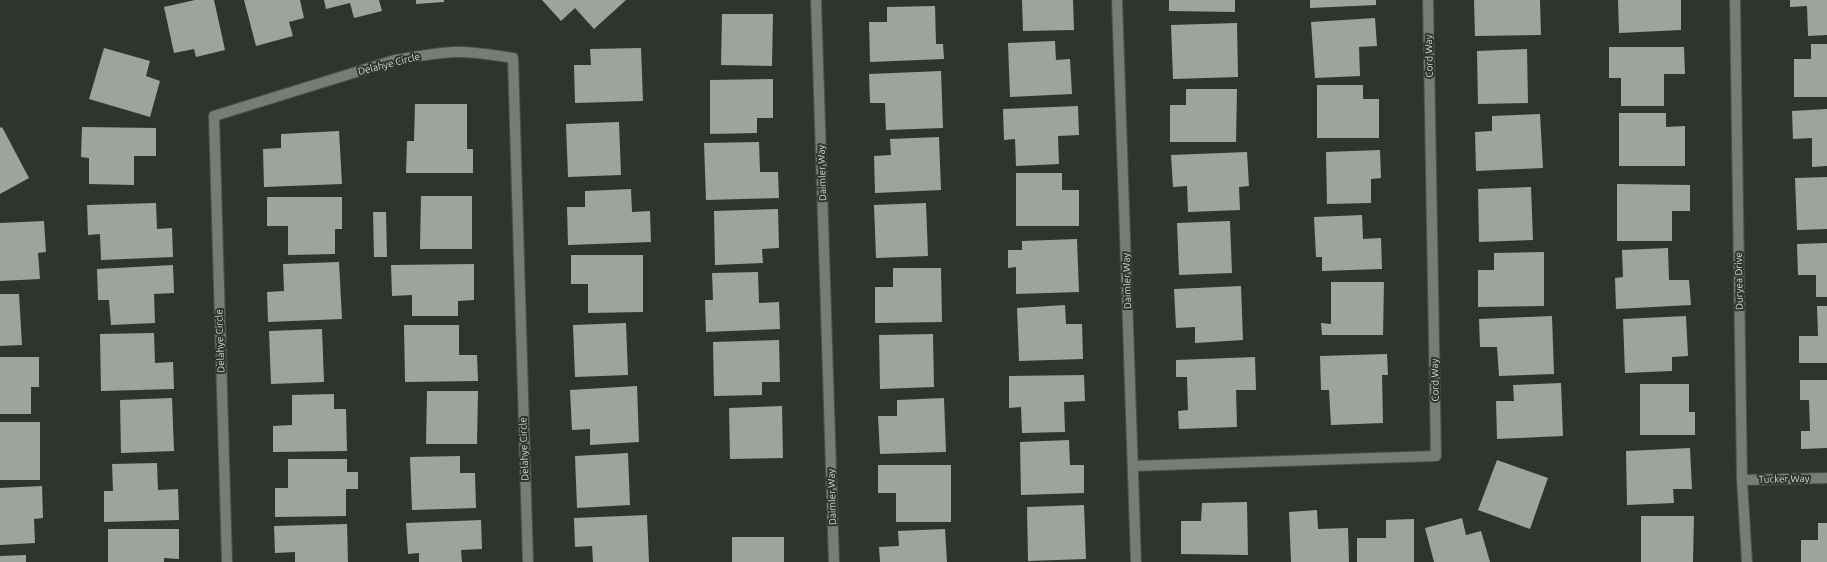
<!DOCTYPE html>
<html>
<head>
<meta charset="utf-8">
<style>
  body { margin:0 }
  canvas { display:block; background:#30342f }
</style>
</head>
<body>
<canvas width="1827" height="562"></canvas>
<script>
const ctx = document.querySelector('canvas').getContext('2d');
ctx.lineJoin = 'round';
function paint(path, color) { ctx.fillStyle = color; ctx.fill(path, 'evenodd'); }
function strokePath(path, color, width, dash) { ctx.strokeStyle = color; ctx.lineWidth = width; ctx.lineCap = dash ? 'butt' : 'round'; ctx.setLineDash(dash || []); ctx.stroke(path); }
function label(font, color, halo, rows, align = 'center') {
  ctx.font = font + ' Ubuntu,sans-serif'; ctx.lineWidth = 4; ctx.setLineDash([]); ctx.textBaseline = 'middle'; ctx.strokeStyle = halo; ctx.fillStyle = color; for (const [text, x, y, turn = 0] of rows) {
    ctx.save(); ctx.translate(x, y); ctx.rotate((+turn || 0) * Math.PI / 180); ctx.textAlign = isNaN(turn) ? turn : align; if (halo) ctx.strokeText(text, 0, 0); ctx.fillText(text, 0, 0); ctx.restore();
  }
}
const building = new Path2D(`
  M195,0H214L225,50L196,57L194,49L174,53L164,7Z
  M244,0H300L304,18L289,22L293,36L256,46Z
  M324,0H379L382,11L354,18L350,3L326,9Z
  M416,0H444V2L416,4Z
  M542,0H626L594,29L575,8L561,21Z
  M1022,0H1073L1074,30L1023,31Z
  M1169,0H1235V12L1169,11Z
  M1310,0H1376V5L1310,8Z
  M1474,0H1540L1541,35L1475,36Z
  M1618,0H1681V30L1619,33Z
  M1790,0H1827V35L1808,36L1807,6L1790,7Z
  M935,6L936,44H943L944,59L870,62L869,22H887V7Z
  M722,14H773L772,66L721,65Z
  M1375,18L1377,46L1359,47L1360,76L1315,78L1311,22Z
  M1237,23L1238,77L1173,79L1171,25Z
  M1055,41L1056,60L1070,59L1072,94L1010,97L1008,43Z
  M1811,44H1827V97H1794V59H1811Z
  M1609,47H1684L1685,74H1664V106H1621V78H1609Z
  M104,48L150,61L146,76L160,81L150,117L89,99Z
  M641,48L643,101L575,103L574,65H591L590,49Z
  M1527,49L1528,103L1478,104L1477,51Z
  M941,71L943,128L886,130L885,103H870L869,74Z
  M773,79V118H757V133L710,134V80Z
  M1317,85H1363V99H1379V138H1317Z
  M1186,89H1237L1236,142H1170V105H1186Z
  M415,104H467V149H473V173H406L407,141H414Z
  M1078,106L1079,135L1058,136L1059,164L1016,166L1015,139L1004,140L1003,109Z
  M1827,109V166L1812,167V138L1793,139L1792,111Z
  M1619,113H1666V127L1685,126V166H1619Z
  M1540,114L1543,168L1476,171L1475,132L1492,131V116Z
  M619,122L621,175L568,177L566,124Z
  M2,127L29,178L0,194V128Z
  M82,127L156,128V156H134V185L89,184V158L81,157Z
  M339,131L342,184L264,187L263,149L281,148V134Z
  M939,137L941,190L875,193L874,156L891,155L890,139Z
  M759,142L760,172H778L779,198L706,200L704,143Z
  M1380,150L1381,178L1371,179V203L1327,204L1326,152Z
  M1247,152L1249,186L1239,187L1240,210L1188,212L1187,186L1173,187L1171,155Z
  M1016,173H1062V190H1079V226H1016Z
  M1827,177V229L1797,230L1795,178Z
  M1617,184L1690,185V211H1672V241H1617Z
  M1531,187L1533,240L1479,242L1478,189Z
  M631,189L632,212L650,211L651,242L568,245L567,207H585V191Z
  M421,196H472V249H420Z
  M267,197H342V229H335V254L288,255V226H267Z
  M156,203L157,229L172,228L173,257L101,260L100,234L88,235L87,205Z
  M926,203L928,256L876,258L874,205Z
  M778,209L779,248L762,249L763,263L715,265L714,211Z
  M373,212H386L387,257H374Z
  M1362,215L1363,239L1381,238L1382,269L1322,271V257H1316L1314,217Z
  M44,221L46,252L38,253L40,279L0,281V223Z
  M1230,221L1232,273L1179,275L1177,223Z
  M1077,239L1079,292L1016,294V267L1008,268V250H1022V241Z
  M1827,243V297H1816V275H1798L1797,244Z
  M1668,248L1669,280H1689L1691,305L1616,309L1615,278L1623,277L1622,250Z
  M1544,252V306L1478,307V270H1494V253Z
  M571,255H643V312L588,313V284H571Z
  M339,262L342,319L268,322L267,292L284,291L283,264Z
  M474,264V300L458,301V316H412V295L392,296L391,265Z
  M173,265L174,293L154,294L155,323L111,325L109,300H98L97,269Z
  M893,268H941L942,322L875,323V287H893Z
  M758,272L759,303L779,302L780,329L706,332L705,300H713L712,273Z
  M1331,282H1384L1383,335H1322L1321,323L1331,324Z
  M1241,286L1243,340L1195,343V327L1176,328L1174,289Z
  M0,294H19L22,345L0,346Z
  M1065,305L1066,324H1082L1083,359L1019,361L1017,308Z
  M1817,306H1827V363H1799V336H1818Z
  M1552,316L1554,374L1499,376L1497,347H1480L1479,319Z
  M1686,316L1688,356L1672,357V371L1625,373L1623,319Z
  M626,323L628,375L575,377L573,325Z
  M404,325H459V355H477L478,381L405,382Z
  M322,329L324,382L271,384L269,331Z
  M154,333L155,363L173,362L174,389L101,391L100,334Z
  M933,334L934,387L880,389L879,335Z
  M779,340L780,382H762V395L714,396L713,342Z
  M1387,354L1388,375H1382L1383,423L1331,425L1329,390H1321L1320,356Z
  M0,357H39V387H31V414H0Z
  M1255,357L1256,390H1236L1237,427L1179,429L1178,411L1188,410L1187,377H1176V360Z
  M1084,375L1085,401L1064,402L1065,432L1022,433L1021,407L1009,408V376Z
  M1800,380H1827V448L1801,449V431H1810L1809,400H1800Z
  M1561,383L1563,436L1497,439L1496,401H1514L1513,385Z
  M1640,384H1689V412H1695V435H1640Z
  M637,386L639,442L590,445V429L572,430L570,390Z
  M427,391H478L477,444H426Z
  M334,394V409H346L347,451L273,452V426L292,425V395Z
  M172,398L174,451L121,453L120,400Z
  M944,398L946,452L880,454L878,416H897V400Z
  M782,406L783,458L730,459L729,408Z
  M0,422H40V480H0Z
  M1069,440L1070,465H1084V493L1021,495L1020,442Z
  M1690,448L1692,489H1673L1674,503L1627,505L1626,451Z
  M628,453L630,505L577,508L575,456Z
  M460,456V473H475L476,508L412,510L410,457Z
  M288,459H347V472H358V489H346V516L275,517V488H288Z
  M1497,460L1548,478L1530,529L1478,510Z
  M157,463L158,490L178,489L179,520L104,522V491H113L112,464Z
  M878,465H951V522H896V493H878Z
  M42,486L43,518L34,519L35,543L0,545V488Z
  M1247,502L1248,555L1181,554V521H1201L1202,503Z
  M1084,505L1086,559L1028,561L1027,507Z
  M1317,510L1318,529L1348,528L1349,562H1291L1289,512Z
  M647,515L649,562H593L592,546L575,547L574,518Z
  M1641,516H1694L1693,562H1641Z
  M1462,518L1466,535L1481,531L1490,562H1434L1425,528Z
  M1414,519V562H1357V538H1386V520Z
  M481,520L482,549L461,550L462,562H419V553L408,554L406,523Z
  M1818,523H1827V562H1801V540H1818Z
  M347,524L348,562H295V552L275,553L274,526Z
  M108,529H179V559L164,558V562H108Z
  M945,529L947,562H880L879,547L899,546L898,531Z
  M732,537H784V562H732Z
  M26,555V562H0V556Z`);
const minor = new Path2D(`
  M816,0L834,562
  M1117,0L1136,562
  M1735,0L1742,480L1747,562
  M1133,466L1436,456L1428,0
  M1742,480L1827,478
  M227,562L214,116L395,60C414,57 434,53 454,52C473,51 493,55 513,58L528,562`);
const streetNames = [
  ["Cord Way",1429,56,-91],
  ["Delahye Circle",389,64,-14],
  ["Daimler Way",822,173,-92],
  ["Daimler Way",1127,281,-92],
  ["Duryea Drive",1739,281,-91],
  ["Delahye Circle",220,341,-92],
  ["Cord Way",1435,380,-91],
  ["Delahye Circle",524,449,-92],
  ["Tucker Way",1784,479,-1],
  ["Daimler Way",832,497,-92]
];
paint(building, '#9ea39d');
strokePath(minor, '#4c504b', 12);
strokePath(minor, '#787c77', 10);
label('10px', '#d2d5d1', '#30342f', streetNames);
</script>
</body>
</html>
